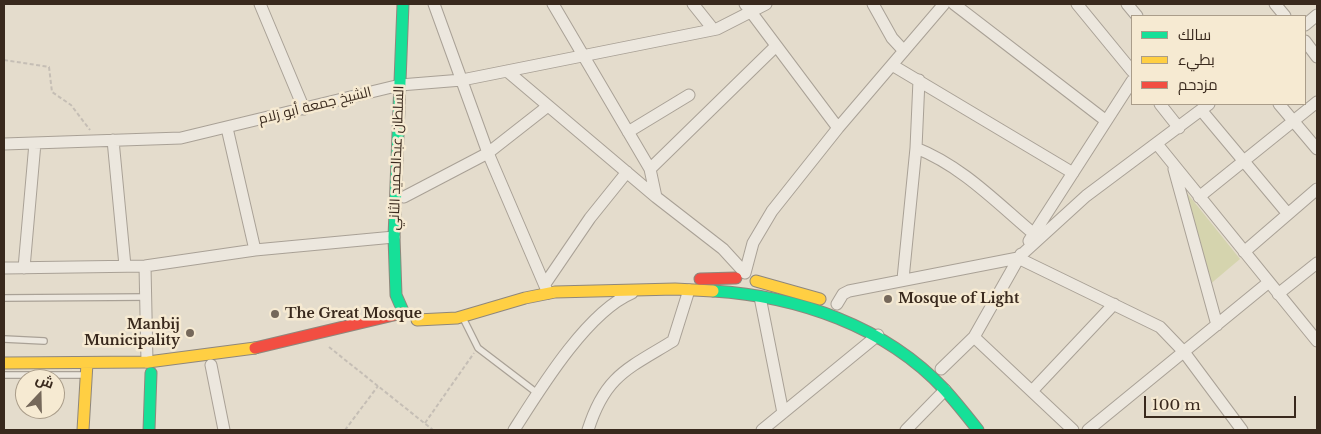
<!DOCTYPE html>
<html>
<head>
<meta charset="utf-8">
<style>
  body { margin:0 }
  #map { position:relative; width:1321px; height:434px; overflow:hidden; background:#e4dccc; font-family:"Libre Baskerville",Cairo,serif }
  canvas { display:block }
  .frame { position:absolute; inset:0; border:5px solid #39291d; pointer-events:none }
  .legend { position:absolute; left:1131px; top:15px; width:175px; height:90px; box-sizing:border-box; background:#f6ead2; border:1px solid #aa9d8a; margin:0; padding:6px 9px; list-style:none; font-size:15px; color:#39291d }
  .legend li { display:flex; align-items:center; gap:10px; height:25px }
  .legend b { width:25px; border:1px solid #aa9d8a }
  .north { position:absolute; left:15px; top:369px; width:50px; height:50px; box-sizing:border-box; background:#f6ead2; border:1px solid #aa9d8a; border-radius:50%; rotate:21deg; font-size:14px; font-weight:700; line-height:20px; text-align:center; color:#39291d }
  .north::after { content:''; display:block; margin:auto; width:18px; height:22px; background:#75685a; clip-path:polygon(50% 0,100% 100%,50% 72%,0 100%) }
  .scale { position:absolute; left:1144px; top:396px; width:152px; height:22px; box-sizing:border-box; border:2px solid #39291d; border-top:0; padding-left:6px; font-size:15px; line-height:18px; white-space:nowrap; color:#39291d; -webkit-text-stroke:4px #f6ead2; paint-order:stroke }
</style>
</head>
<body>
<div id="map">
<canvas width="1321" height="434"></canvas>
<div class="frame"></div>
<ul class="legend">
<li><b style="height:6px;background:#16e098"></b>سالك</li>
<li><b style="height:6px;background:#ffcf43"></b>بطيء</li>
<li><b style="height:6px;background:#f24e42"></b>مزدحم</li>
</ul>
<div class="north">ش</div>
<div class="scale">100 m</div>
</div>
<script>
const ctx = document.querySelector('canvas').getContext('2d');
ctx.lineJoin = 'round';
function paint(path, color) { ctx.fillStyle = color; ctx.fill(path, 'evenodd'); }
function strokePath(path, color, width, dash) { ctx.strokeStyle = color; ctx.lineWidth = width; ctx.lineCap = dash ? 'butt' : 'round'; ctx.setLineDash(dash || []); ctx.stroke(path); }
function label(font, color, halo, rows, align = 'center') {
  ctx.font = font + ' "Libre Baskerville",Cairo,serif'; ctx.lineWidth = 5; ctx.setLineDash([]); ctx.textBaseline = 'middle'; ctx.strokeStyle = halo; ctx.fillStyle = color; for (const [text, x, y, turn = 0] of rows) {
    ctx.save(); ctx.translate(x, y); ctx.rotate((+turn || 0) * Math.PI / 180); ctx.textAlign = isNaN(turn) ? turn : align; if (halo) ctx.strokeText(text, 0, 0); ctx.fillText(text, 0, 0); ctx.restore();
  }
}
const green = new Path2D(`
  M1187,193L1240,259L1208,286Z`);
const path = new Path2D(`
  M4,60L49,67L52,92L71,105L90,130
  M329,347L433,430
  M425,423L474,353
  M345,430L378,386`);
const lane = new Path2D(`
  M4,298L146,297
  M464,320L478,348L537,393
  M4,339L44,341
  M4,375H84`);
const street = new Path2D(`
  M260,4L304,109
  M434,4L488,153L548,293
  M553,4L650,169L656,197
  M693,4L713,29
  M745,4L838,128
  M873,4L892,38L904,51
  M954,4L1105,120
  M1077,4L1132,71
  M1127,4L1137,16
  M1275,4L1285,16
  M1305,25L1317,15
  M1305,41L1317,57
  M892,65L1073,173
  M507,71L656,197L723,249L745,273
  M1160,104L1179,128
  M1279,104L1317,149
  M1201,110L1288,214
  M227,128L255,250
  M628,132L689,95
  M113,140L125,266
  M4,144L181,138L400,85L462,80L717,29L766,4
  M1157,144L1317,341
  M916,148C962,166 997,203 1034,234
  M650,169L776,46
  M1174,169L1217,325
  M404,197L488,153L548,106
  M1199,197L1317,102
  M1029,241L1132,81
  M1244,252L1317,189
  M1018,258L1160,327L1184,352L1242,430
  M145,266L147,362
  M4,268L145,266L255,250L394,237
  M24,268L35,143
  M745,273L753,243L772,211L838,128L944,4
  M903,279L916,148L919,80
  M545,284L590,218L627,172
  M1278,294L1317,263
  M760,297L783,413
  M837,304L843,294L849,291L1018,258L1086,196L1209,104
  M974,337L1073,430
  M211,365L224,430
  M941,369L974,337L1021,254
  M1032,391L1114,304
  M514,430C540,389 587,312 632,293
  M588,430C605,376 627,369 673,341L689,290
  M762,430L878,335
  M906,430L945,390
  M1088,430L1269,282`);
const fast = new Path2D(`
  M403,4L394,237L396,295L403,311
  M713,291C797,296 885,326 944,389C956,402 967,416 978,430
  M149,430L151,373`);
const slow = new Path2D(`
  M756,281L820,299
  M417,320L457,318L525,298L555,292L675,289L713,291
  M4,363L148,362L255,348
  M83,430L87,363`);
const jam = new Path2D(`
  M700,279L736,278
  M255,348L402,313`);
const markers = [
  [888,299,5,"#75685a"],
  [275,314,5,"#75685a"],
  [190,333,5,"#75685a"]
];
const streetNames = [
  ["الشيخ جمعة أبو زلام",315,106,-14],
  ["السلطان عبدالحميد الثاني",397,158,-88]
];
const poiNames = [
  ["Mosque of Light",898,299],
  ["The Great Mosque",285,314],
  ["Manbij",180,325,"right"],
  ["Municipality",180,341,"right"]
];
paint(green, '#d5d4ae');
strokePath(lane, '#a9a196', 8);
strokePath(street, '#a9a196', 13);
strokePath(fast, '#8f877c', 13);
strokePath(slow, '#8f877c', 13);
strokePath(jam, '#8f877c', 13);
strokePath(path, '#c5beb5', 2, [4, 2.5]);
strokePath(lane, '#ece7de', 5.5);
strokePath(street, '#ece7de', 11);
strokePath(fast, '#16e098', 11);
strokePath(slow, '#ffcf43', 11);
strokePath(jam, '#f24e42', 11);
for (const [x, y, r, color] of markers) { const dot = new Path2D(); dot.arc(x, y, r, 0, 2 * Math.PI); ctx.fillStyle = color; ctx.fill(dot); strokePath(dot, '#f6ead2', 2); }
label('14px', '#39291d', '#f6ead2', streetNames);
label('bold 14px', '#39291d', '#f6ead2', poiNames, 'left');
</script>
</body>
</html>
